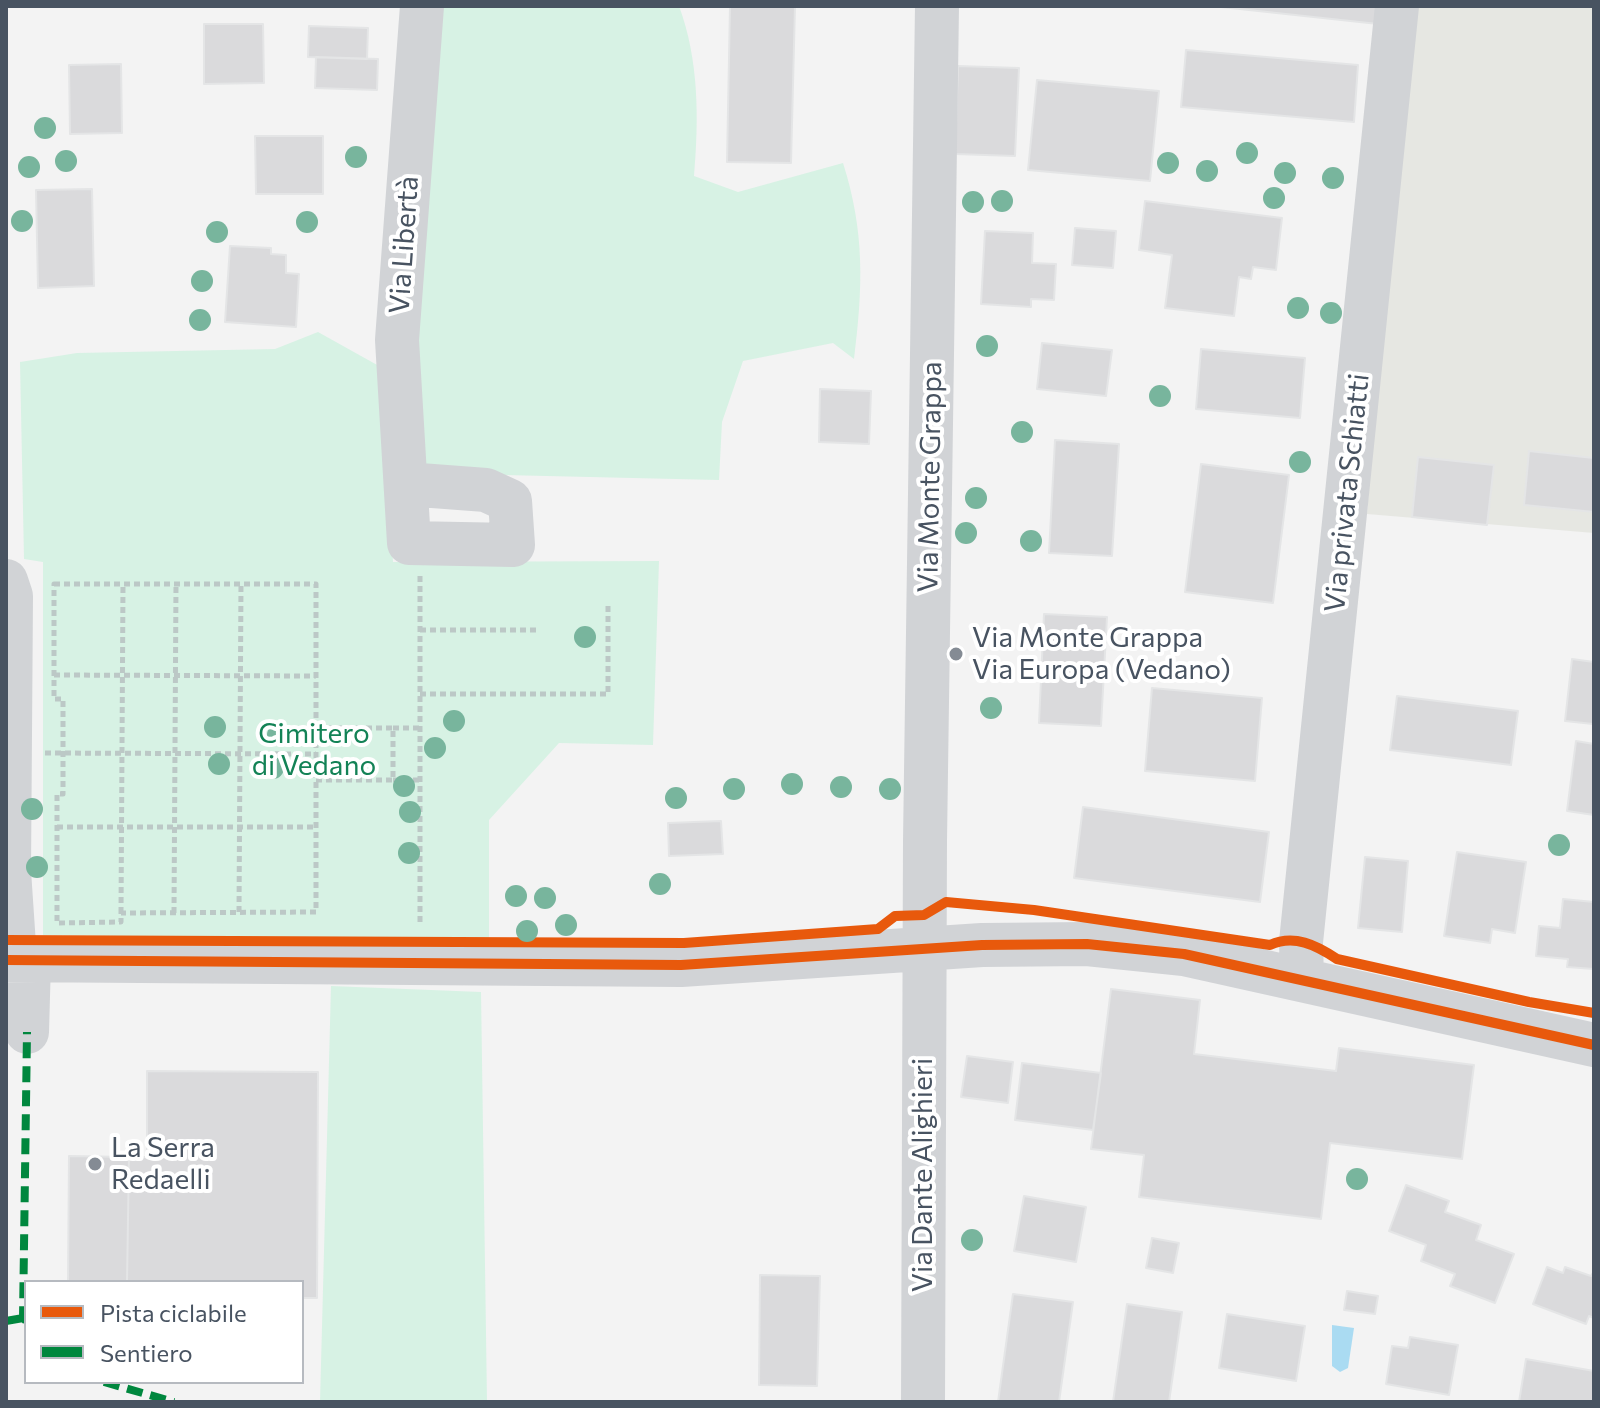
<!DOCTYPE html>
<html>
<head>
<meta charset="utf-8">
<style>
  body { margin:0 }
  #map { position:relative; width:1600px; height:1408px; overflow:hidden; background:#f3f3f3; font-family:Commissioner,sans-serif }
  canvas { display:block }
  .frame { position:absolute; inset:0; border:8px solid #485361; pointer-events:none }
  .legend { position:absolute; left:24px; top:1280px; width:280px; height:104px; box-sizing:border-box; background:#fff; border:2px solid #b6bac0; margin:0; padding:10px 14px; list-style:none; font-size:24px; color:#485361 }
  .legend li { display:flex; align-items:center; gap:16px; height:40px }
  .legend b { width:40px; border:2px solid #b6bac0 }
</style>
</head>
<body>
<div id="map">
<canvas width="1600" height="1408"></canvas>
<div class="frame"></div>
<ul class="legend">
<li><b style="height:10px;background:#e8590c"></b>Pista ciclabile</li>
<li><b style="height:10px;background:#00873e"></b>Sentiero</li>
</ul>
</div>
<script>
const ctx = document.querySelector('canvas').getContext('2d');
ctx.lineJoin = 'round';
function paint(path, color) { ctx.fillStyle = color; ctx.fill(path, 'evenodd'); }
function strokePath(path, color, width, dash) { ctx.strokeStyle = color; ctx.lineWidth = width; ctx.lineCap = dash ? 'butt' : 'round'; ctx.setLineDash(dash || []); ctx.stroke(path); }
function label(font, color, halo, rows, align = 'center') {
  ctx.font = font + ' Commissioner,sans-serif'; ctx.lineWidth = 8; ctx.setLineDash([]); ctx.textBaseline = 'middle'; ctx.strokeStyle = halo; ctx.fillStyle = color; for (const [text, x, y, turn = 0] of rows) {
    ctx.save(); ctx.translate(x, y); ctx.rotate((+turn || 0) * Math.PI / 180); ctx.textAlign = isNaN(turn) ? turn : align; if (halo) ctx.strokeText(text, 0, 0); ctx.fillText(text, 0, 0); ctx.restore();
  }
}
const commercial = new Path2D(`
  M1407,6H1594V533L1367,514Z`);
const green = new Path2D(`
  M443,6H679C699,60 699,119 694,176L738,192L843,163C865,232 863,288 854,359L833,343L743,361L722,422L719,480L417,473L415,328Z
  M318,332L379,366L384,397L393,562L659,561L653,745L559,743L489,820V941L43,935V562L24,559L20,362L77,353L275,349Z
  M331,986L481,992L487,1402H320Z`);
const water = new Path2D(`
  M1332,1325L1354,1328L1348,1368L1340,1372L1332,1366Z`);
const building = new Path2D(`
  M730,6H795L791,163L727,162Z
  M1212,6H1380L1378,24Z
  M204,24H263L264,83L204,84Z
  M309,26L368,28L367,59L308,57Z
  M1186,50L1358,65L1354,122L1181,107Z
  M316,57L378,59L377,90L315,88Z
  M121,64L122,133L70,134L69,65Z
  M958,66L1019,68L1015,156L955,154Z
  M1037,80L1159,91L1150,181L1028,170Z
  M255,136H323V194H256Z
  M92,189L94,286L38,288L36,190Z
  M1145,201L1282,218L1276,270L1253,267L1251,279L1239,277L1234,316L1165,308L1172,255L1139,250Z
  M1075,228L1116,231L1113,268L1072,265Z
  M985,231L1033,233L1032,263L1056,264L1054,300L1031,299V307L981,304Z
  M230,246L271,248V254L286,255V273L299,274L296,327L225,322Z
  M1042,343L1112,350L1106,396L1037,389Z
  M1201,349L1305,358L1300,418L1196,409Z
  M820,389L871,391L869,444L819,442Z
  M1055,440L1119,444L1112,556L1049,553Z
  M1529,451L1594,458V512L1524,505Z
  M1418,457L1494,465L1487,525L1412,517Z
  M1201,464L1289,475L1273,603L1185,592Z
  M1044,614L1107,617L1101,726L1039,723Z
  M1572,659L1594,662L1593,724L1565,721Z
  M1152,688L1262,698L1255,781L1145,771Z
  M1397,696L1518,711L1511,765L1390,750Z
  M1576,741L1594,744V815L1567,811Z
  M1083,807L1269,832L1260,902L1074,878Z
  M721,821L723,854L669,856L668,823Z
  M1457,852L1526,862L1515,933L1492,929L1490,943L1444,936Z
  M1365,857L1408,861L1402,932L1358,928Z
  M1563,899L1594,902V969L1567,967L1568,959L1536,956L1539,926L1560,928Z
  M1111,989L1200,1000L1194,1054L1336,1071L1339,1048L1474,1065L1462,1159L1330,1143L1321,1219L1139,1197L1144,1155L1091,1149Z
  M967,1056L1013,1062L1008,1103L961,1097Z
  M1022,1063L1101,1073L1093,1130L1015,1120Z
  M147,1071L318,1072L317,1298H302V1282H127L129,1157H147Z
  M69,1156L129,1157L127,1282H68Z
  M1406,1185L1449,1201L1445,1212L1481,1225L1476,1240L1514,1254L1495,1303L1450,1286L1455,1274L1421,1261L1426,1245L1389,1231Z
  M1024,1196L1086,1207L1076,1262L1014,1251Z
  M1152,1238L1179,1243L1173,1273L1146,1268Z
  M1547,1267L1563,1273L1565,1267L1591,1276L1594,1271V1318L1589,1316L1586,1324L1533,1304Z
  M760,1275L820,1276L817,1386L759,1385Z
  M1347,1291L1378,1296L1375,1314L1344,1310Z
  M1013,1294L1073,1302L1059,1402H998Z
  M1127,1304L1182,1312L1169,1402H1113Z
  M1227,1314L1305,1326L1296,1381L1219,1368Z
  M1410,1337L1458,1345L1449,1395L1386,1384L1392,1346L1408,1348Z
  M1526,1359L1594,1371V1402H1519Z`);
const path = new Path2D(`
  M420,576V923
  M54,584H316V912L121,913V922L57,923V794H63V699H54Z
  M420,630H540
  M54,675L316,676
  M420,694H608V602
  M316,728H393V780H316
  M393,728H420
  M45,753L316,754
  M393,780H420
  M57,827H316
  M239,912L241,584
  M121,913L123,584
  M174,913L176,584`);
const minor = new Path2D(`
  M406,484L486,490L510,501L513,545L409,543L397,340L422,6
  M6,581L11,596L9,871L15,960
  M6,960L681,965L982,945L1087,944L1184,954L1594,1045
  M1302,979L1301,942L1397,6
  M27,1032L29,961
  M923,1402L925,841L937,6`);
const quiet = new Path2D(`
  M6,1321L23,1318
  M26,1321L23,1318L27,1032
  M104,1382L174,1402`);
const cycleway = new Path2D(`
  M6,940L684,943L878,929L895,916L924,915L946,902L1034,910L1270,945C1294,934 1316,945 1337,959L1529,1002L1594,1013
  M6,960L681,965L982,945L1087,944L1184,954L1594,1045`);
const trees = [
  [45,128],
  [1247,153],
  [356,157],
  [66,161],
  [1168,163],
  [29,167],
  [1207,171],
  [1285,173],
  [1333,178],
  [1274,198],
  [1002,201],
  [973,202],
  [22,221],
  [307,222],
  [217,232],
  [202,281],
  [1298,308],
  [1331,313],
  [200,320],
  [987,346],
  [1160,396],
  [1022,432],
  [1300,462],
  [976,498],
  [966,533],
  [1031,541],
  [585,637],
  [991,708],
  [454,721],
  [215,727],
  [278,735],
  [435,748],
  [219,764],
  [273,768],
  [321,768],
  [792,784],
  [404,786],
  [841,787],
  [734,789],
  [890,789],
  [676,798],
  [32,809],
  [410,812],
  [1559,845],
  [409,853],
  [37,867],
  [660,884],
  [516,896],
  [545,898],
  [566,925],
  [527,931],
  [1357,1179],
  [972,1240]
];
const markers = [
  [956,654,8,"#848b94"],
  [95,1164,8,"#848b94"]
];
const streetNames = [
  ["Via Libertà",404,245,-86],
  ["Via Monte Grappa",930,477,-89],
  ["Via privata Schiatti",1347,493,-84],
  ["Via Dante Alighieri",923,1175,-90]
];
const poiNames = [
  ["Via Monte Grappa",972,638],
  ["Via Europa (Vedano)",972,670],
  ["La Serra",111,1148],
  ["Redaelli",111,1180]
];
const parkNames = [
  ["Cimitero",314,734],
  ["di Vedano",314,766]
];
paint(commercial, '#e6e7e2');
paint(green, '#d7f2e4');
paint(water, '#aadbf2');
paint(building, '#dadadc');
strokePath(building, '#e4e5e6', 2);
strokePath(path, '#bcc8c6', 5, [6, 4]);
strokePath(minor, '#d1d3d6', 44);
strokePath(quiet, '#00873e', 8, [16, 8]);
strokePath(cycleway, '#e8590c', 10);
ctx.fillStyle = '#78b59d';
for (const [x, y] of trees) { ctx.beginPath(); ctx.arc(x, y, 11, 0, 2 * Math.PI); ctx.fill(); }
for (const [x, y, r, color] of markers) { const dot = new Path2D(); dot.arc(x, y, r, 0, 2 * Math.PI); ctx.fillStyle = color; ctx.fill(dot); strokePath(dot, '#fff', 3); }
label('28px', '#485361', '#fff', streetNames);
label('28px', '#485361', '#fff', poiNames, 'left');
label('28px', '#138256', '#fff', parkNames);
</script>
</body>
</html>
